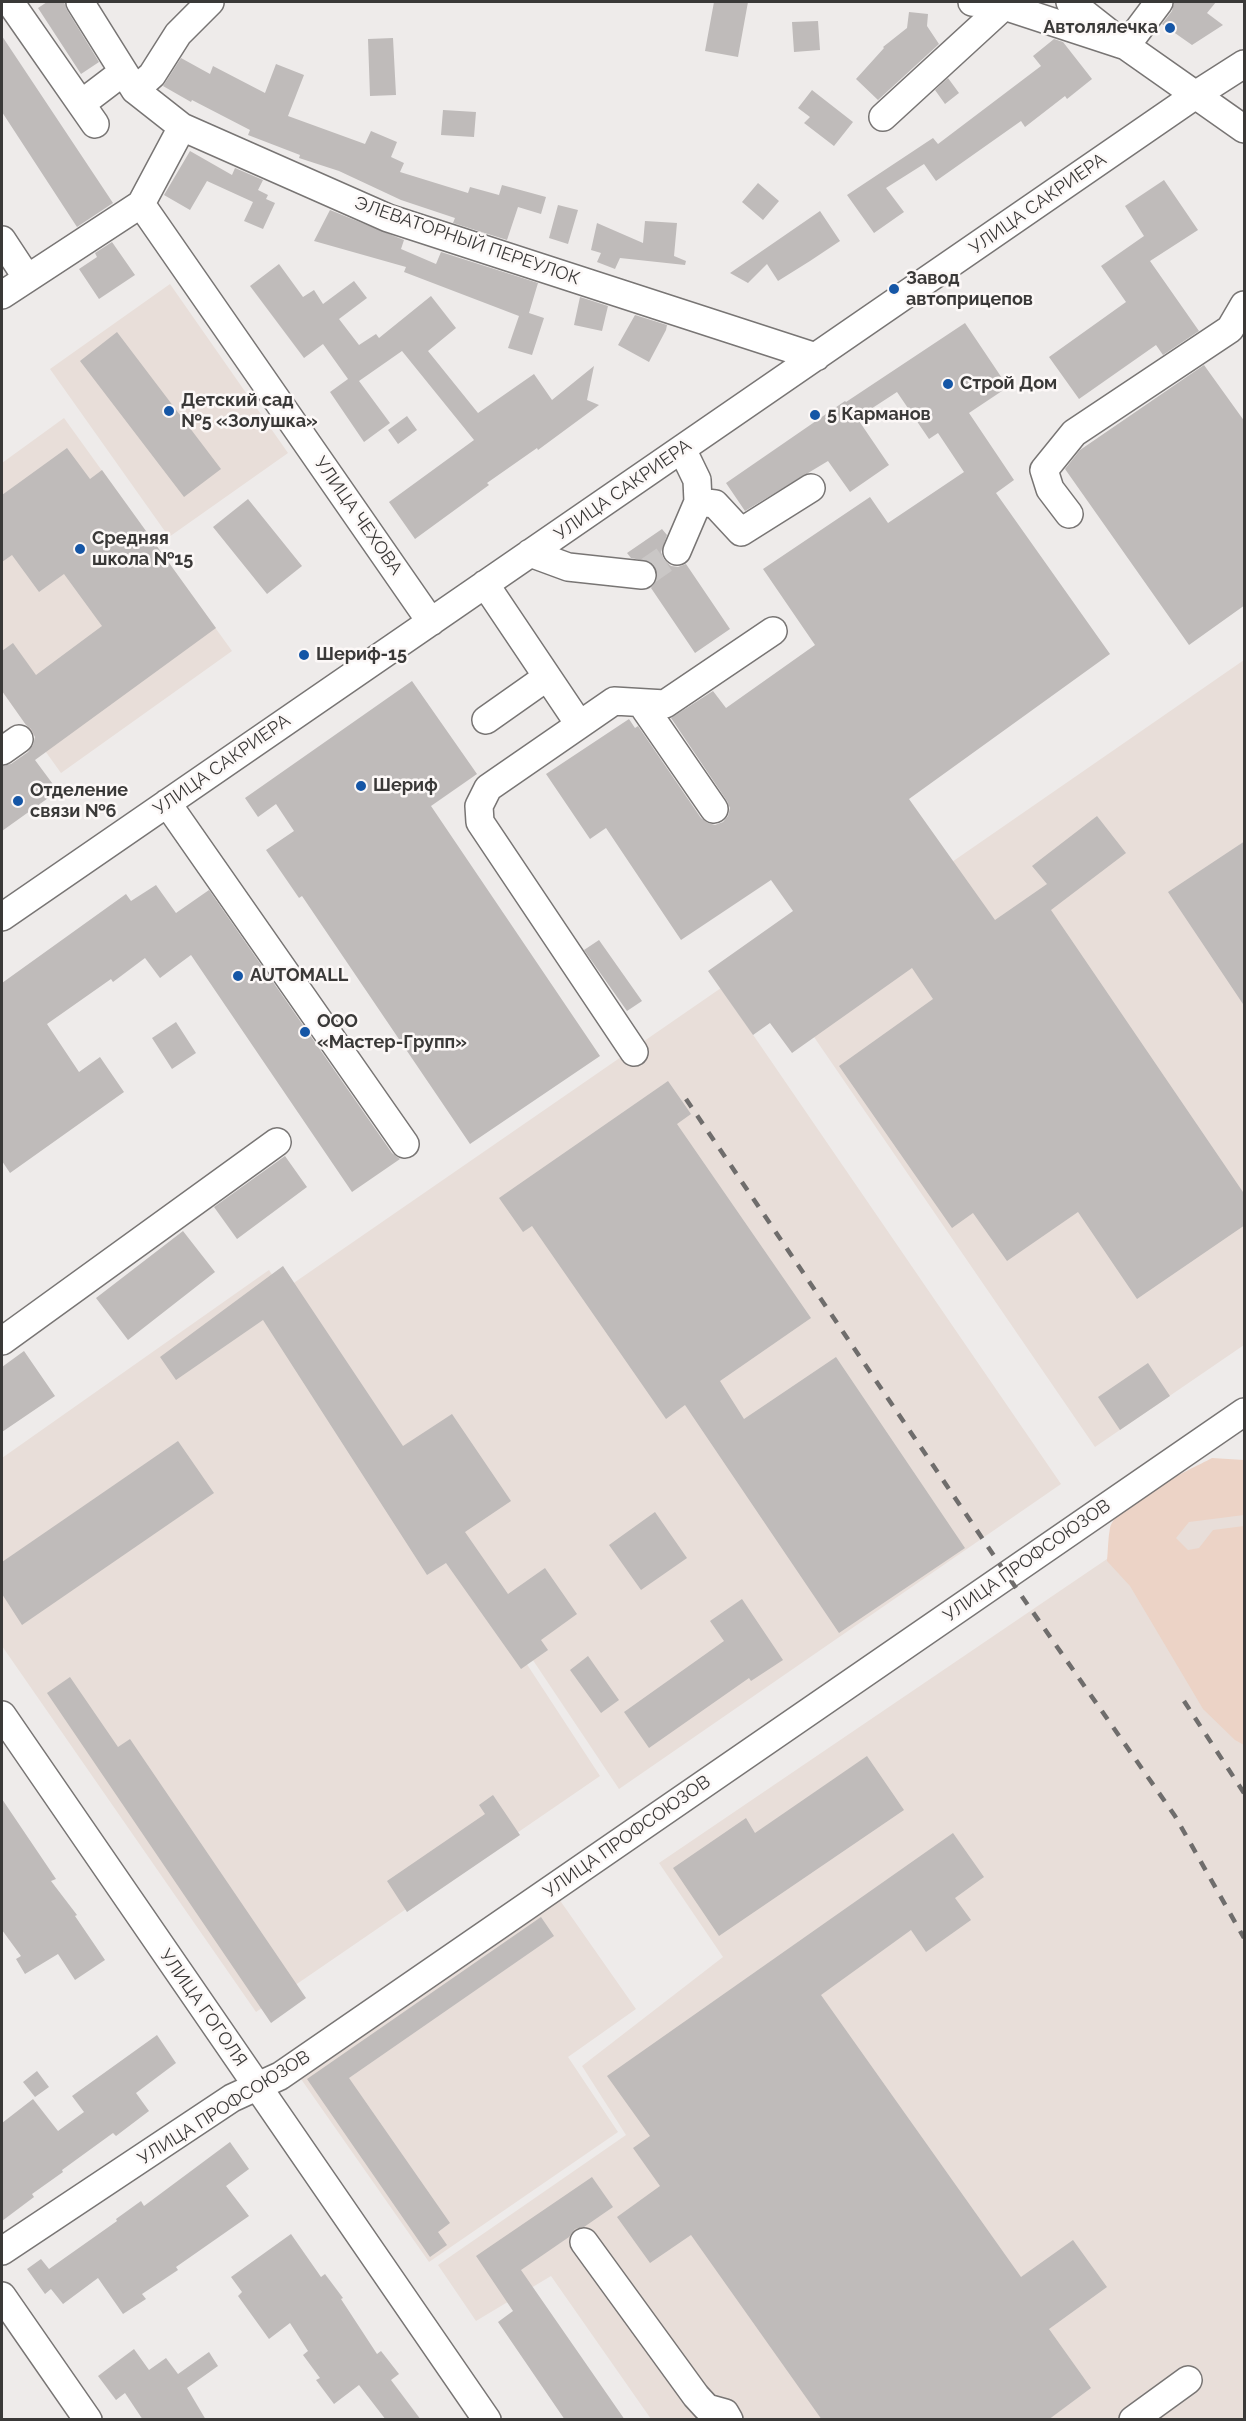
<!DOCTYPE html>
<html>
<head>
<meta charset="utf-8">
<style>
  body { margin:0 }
  #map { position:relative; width:1246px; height:2421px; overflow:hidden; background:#eeebea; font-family:Raleway,sans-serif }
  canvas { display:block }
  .frame { position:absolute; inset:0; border:3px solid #3a3938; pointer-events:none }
</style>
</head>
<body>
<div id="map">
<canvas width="1246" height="2421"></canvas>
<div class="frame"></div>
</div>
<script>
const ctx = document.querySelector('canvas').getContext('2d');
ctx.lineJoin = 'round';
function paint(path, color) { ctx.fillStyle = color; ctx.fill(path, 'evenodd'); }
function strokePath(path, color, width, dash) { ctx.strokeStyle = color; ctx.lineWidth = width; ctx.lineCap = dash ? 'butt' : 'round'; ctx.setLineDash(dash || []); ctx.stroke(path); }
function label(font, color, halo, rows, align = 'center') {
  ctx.font = font + ' Raleway,sans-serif'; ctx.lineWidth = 5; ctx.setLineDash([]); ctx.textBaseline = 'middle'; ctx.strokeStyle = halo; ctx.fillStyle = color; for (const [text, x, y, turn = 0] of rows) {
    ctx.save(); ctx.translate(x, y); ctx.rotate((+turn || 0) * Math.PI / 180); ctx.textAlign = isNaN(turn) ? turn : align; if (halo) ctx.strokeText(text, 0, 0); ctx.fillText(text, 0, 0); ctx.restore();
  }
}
const built = new Path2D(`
  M170,284L288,453L169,537L50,369Z
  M64,418L232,651L61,773L2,691V463Z
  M1244,660V1345L1095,1447L777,983Z
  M721,988L1061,1484L619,1789L285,1289Z
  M269,1270L600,1776L256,2012L2,1646V1458Z
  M1244,1466V2419H651L551,2276L476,2321L438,2265L626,2135L582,2066L723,1957L659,1863Z
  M559,1899L636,2009L568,2057L618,2132L429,2262L301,2079Z`);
const green = new Path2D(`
  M1212,1458L1244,1460V1515L1189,1522L1176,1538L1188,1550L1199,1548L1213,1530L1244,1526V1745L1235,1740L1203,1709L1130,1586L1107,1561C1108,1550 1108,1538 1110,1528C1117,1502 1188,1471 1212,1458Z`);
const building = new Path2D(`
  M47,2H64L67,10L99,62L81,74L38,8Z
  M714,2H748L738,57L705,51Z
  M1174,2H1216L1207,13L1223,25L1192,45L1162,24L1172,11Z
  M909,12L928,14L927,26L939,44L878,100L856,79L884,48L883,47L907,28Z
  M818,21L820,50L794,52L792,22Z
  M2,36L113,203L77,227L2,112Z
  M393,38L396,95L370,96L368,39Z
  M1054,39L1063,42L1092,79L1067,99L1065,96L1025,127L1021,121L936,181L924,164L886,188L904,212L874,233L847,195L933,138L938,144L1041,66L1033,56Z
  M181,58L210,74L213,66L265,93L276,64L304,75L288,116L365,144L371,131L397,142L391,157L404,163L400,172L468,193L470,187L499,195L502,185L546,197L541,214L518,207L507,240L453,223L455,218L401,200L339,171L299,158L300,155L248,135L250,130L192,100L191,102L163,86Z
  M948,78L959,93L945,104L935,90Z
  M812,90L853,122L834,146L804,123L810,117L798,108Z
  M443,110L476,112L474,137L441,135Z
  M190,151L232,175L235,168L263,180L258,190L268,195L266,199L275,203L263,229L244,221L253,202L207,181L190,210L164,195Z
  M1164,180L1198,230L1150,261L1199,331L1163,355L1156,345L1079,399L1049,357L1126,302L1101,266L1144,236L1125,206Z
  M758,183L779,201L763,220L742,202Z
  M558,205L578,210L568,244L549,238Z
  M330,210L404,240L401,249L436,264L441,252L538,283L529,313L544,318L532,355L508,348L519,316L404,272L406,267L314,241Z
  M820,211L840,241L810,261L778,281L767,264L748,283L730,273Z
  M645,221L677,223L674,256L686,261L685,265L620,258L615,269L597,262L601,253L591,250L597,223L643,243Z
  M112,242L135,275L99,299L79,269L97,257L95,253Z
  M279,264L303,297L314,290L323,304L354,281L367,298L339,319L359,345L376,334L379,338L431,296L456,328L428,351L478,413L534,374L552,400L594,366L587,400L599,405L538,450L537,448L487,483L489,485L415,539L389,502L474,440L402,351L359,381L390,423L364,442L330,392L348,379L323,344L304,358L250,286Z
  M580,297L608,306L602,331L574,325Z
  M635,315L667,325L666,330L649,362L618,345Z
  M965,323L1008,387L969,413L1014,480L996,493L1110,654L909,799L995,920L1047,884L1032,866L1097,816L1126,853L1051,910L1245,1195V1225L1137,1299L1078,1212L1007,1261L973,1213L952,1228L839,1066L933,999L912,968L792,1053L770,1023L753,1035L708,971L793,911L771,880L681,940L606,828L590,839L546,774L629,719L635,728L638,726L701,818L708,823L715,825L723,822L728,816L730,808L727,801L671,718L713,691L726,708L815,645L763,569L870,497L888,523L964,472L938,433L929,439L897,392L857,418L889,465L850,492L828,461L745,511L726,483L845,401L846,402Z
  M117,332L221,469L184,497L80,361Z
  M1204,365L1245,422V605L1189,645L1065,469L1080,450Z
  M407,416L417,430L398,444L388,430Z
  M67,448L90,479L102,470L216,628L35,760L58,791L2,831V766L11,764L28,752L33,745L35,737L31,729L26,725L2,691V651L13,643L36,675L102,626L64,574L39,592L12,555L2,562V495Z
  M248,499L302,566L267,594L213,527Z
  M662,529L667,535L661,552L664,560L671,566L678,567L686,564L730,629L695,653L651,588L658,577L656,568L651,562L631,558L627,553Z
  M412,681L477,774L431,806L600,1056L470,1144L302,896L299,898L266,850L294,831L276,804L258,817L245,798Z
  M1245,841V1007L1168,892Z
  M156,885L176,913L209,890L392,1153L400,1159L352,1192L191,955L160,978L145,958L113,982L111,979L47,1024L79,1072L100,1057L124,1092L10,1173L2,1161V983L126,894L131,901Z
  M599,940L642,1001L627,1011L584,950Z
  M176,1022L196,1053L172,1069L152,1038Z
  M668,1081L691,1114L677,1124L811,1318L720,1381L744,1419L836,1357L965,1548L839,1633L685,1405L666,1419L532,1226L523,1232L499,1198Z
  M285,1156L307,1187L237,1239L214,1207Z
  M183,1231L215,1272L128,1340L96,1298Z
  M283,1266L403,1446L452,1414L511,1501L465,1532L508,1594L545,1568L577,1614L541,1640L548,1650L521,1669L446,1563L427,1575L263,1320L176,1380L160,1357Z
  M24,1351L55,1396L2,1432V1367Z
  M1148,1363L1170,1396L1120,1430L1098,1397Z
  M178,1441L214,1493L22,1625L2,1594V1562Z
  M655,1512L687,1558L641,1590L609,1545Z
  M742,1599L783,1660L751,1681L749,1678L649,1748L624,1712L724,1641L710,1621Z
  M588,1656L619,1700L601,1713L570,1670Z
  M70,1677L118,1747L130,1739L306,1998L271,2023L47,1693Z
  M867,1756L904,1810L719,1936L673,1868L746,1818L755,1833Z
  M493,1795L520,1835L407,1912L387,1881L485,1814L479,1805Z
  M2,1799L56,1879L51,1881L77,1915L75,1916L105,1960L75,1980L58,1954L25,1974L16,1959L21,1956L2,1930Z
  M953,1833L984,1877L955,1898L971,1920L926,1952L911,1930L821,1995L1021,2277L1073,2240L1107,2287L1049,2329L1091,2388L1048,2420H822L691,2235L650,2263L617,2217L660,2186L633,2148L650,2136L607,2076Z
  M541,1917L554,1936L349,2078L450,2223L438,2232L447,2245L430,2257L307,2079Z
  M157,2035L176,2063L136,2093L149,2111L116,2136L113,2133L62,2170L63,2172L32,2194L34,2197L2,2221V2123L33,2099L58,2131L84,2112L72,2096Z
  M37,2071L49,2087L35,2097L23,2082Z
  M230,2142L249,2169L226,2186L249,2216L176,2267L178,2270L142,2294L146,2299L123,2314L98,2278L63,2304L51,2289L45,2294L27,2269L41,2259L49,2269L117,2221L116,2219L141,2201L144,2206Z
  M592,2177L613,2207L584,2227L575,2229L569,2237L521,2270L625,2420H565L498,2322L513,2311L476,2256Z
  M291,2234L321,2277L325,2274L343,2298L341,2299L377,2354L381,2351L399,2374L391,2380L421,2420H386L359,2385L334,2404L316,2380L320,2378L303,2355L308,2351L290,2323L269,2339L238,2296L242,2292L231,2277Z
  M134,2349L149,2370L166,2358L178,2374L209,2352L218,2366L187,2388L206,2420H143L125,2393L116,2400L98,2376Z`);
const minorTunnel = new Path2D(`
  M642,575L677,551`);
const minor = new Path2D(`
  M10,2L95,124
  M80,2L135,90L182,127L388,218L816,357
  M972,2L1004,6L1126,46L1159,2
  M1070,2L1126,46L1244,129
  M135,90L152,75L178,34L210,2
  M81,104L123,72
  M883,117L1004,6L1014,2
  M141,204L431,622
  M2,240L27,278
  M2,295L141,204L182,127
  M698,502L715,504L741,532L811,488
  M1069,514L1050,489L1044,470L1074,433L1230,329L1244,305
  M677,551L698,502L697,480L682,449
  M530,553L568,567L642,575
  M485,584L579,724
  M641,703L714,809
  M486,720L547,677
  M2,751L19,739
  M167,803L405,1144
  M2,917L1197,94L1244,64
  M634,1052L480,822L479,806L488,788L614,701L665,704L773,631
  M2,1341L277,1142
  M2,1715L487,2420
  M584,2242L696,2396L707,2408L725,2413L729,2420
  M2,2251L232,2098L280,2076L1244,1412
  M2,2296L88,2420
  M1133,2420L1188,2380`);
const rail = new Path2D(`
  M686,1099L1007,1575L1175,1816L1244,1938
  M1184,1701L1244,1793`);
const markers = [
  [1170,28,6,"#1556a6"],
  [894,289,6,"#1556a6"],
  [948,384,6,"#1556a6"],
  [169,411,6,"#1556a6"],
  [815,415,6,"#1556a6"],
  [80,549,6,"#1556a6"],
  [304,655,6,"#1556a6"],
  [361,786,6,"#1556a6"],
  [18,801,6,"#1556a6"],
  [238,976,6,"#1556a6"],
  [305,1032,6,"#1556a6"]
];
const poiNames = [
  ["Автолялечка",1158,28,"right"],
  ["Завод",906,279],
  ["автоприцепов",906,300],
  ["Строй Дом",960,384],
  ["Детский сад",181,401],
  ["№5 «Золушка»",181,422],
  ["5 Карманов",827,415],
  ["Средняя",92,539],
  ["школа №15",92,560],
  ["Шериф-15",316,655],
  ["Шериф",373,786],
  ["Отделение",30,791],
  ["связи №6",30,812],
  ["AUTOMALL",250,976],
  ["ООО",317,1022],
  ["«Мастер-Групп»",317,1043]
];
const streetNames = [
  ["УЛИЦА САКРИЕРА",1038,204,-35],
  ["ЭЛЕВАТОРНЫЙ ПЕРЕУЛОК",467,241,19],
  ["УЛИЦА САКРИЕРА",623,490,-35],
  ["УЛИЦА ЧЕХОВА",358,516,55],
  ["УЛИЦА САКРИЕРА",222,765,-35],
  ["УЛИЦА ПРОФСОЮЗОВ",1027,1561,-35],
  ["УЛИЦА ПРОФСОЮЗОВ",627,1837,-35],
  ["УЛИЦА ГОГОЛЯ",203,2008,55],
  ["УЛИЦА ПРОФСОЮЗОВ",224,2108,-32]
];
paint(built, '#e8ded9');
paint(green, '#ecd3c6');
paint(building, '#bfbbba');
strokePath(minorTunnel, '#cac7c6', 27, [27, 14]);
strokePath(minor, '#787574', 30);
strokePath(minor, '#fff', 27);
strokePath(rail, '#6f6d6c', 4.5, [10, 10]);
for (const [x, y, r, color] of markers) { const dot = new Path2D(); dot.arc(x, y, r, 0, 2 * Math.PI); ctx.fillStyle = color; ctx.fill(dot); strokePath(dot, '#fcf8f7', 2); }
label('bold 18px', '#3a3938', '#fcf8f7', poiNames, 'left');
label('18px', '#3a3938', '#fcf8f7', streetNames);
</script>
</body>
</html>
